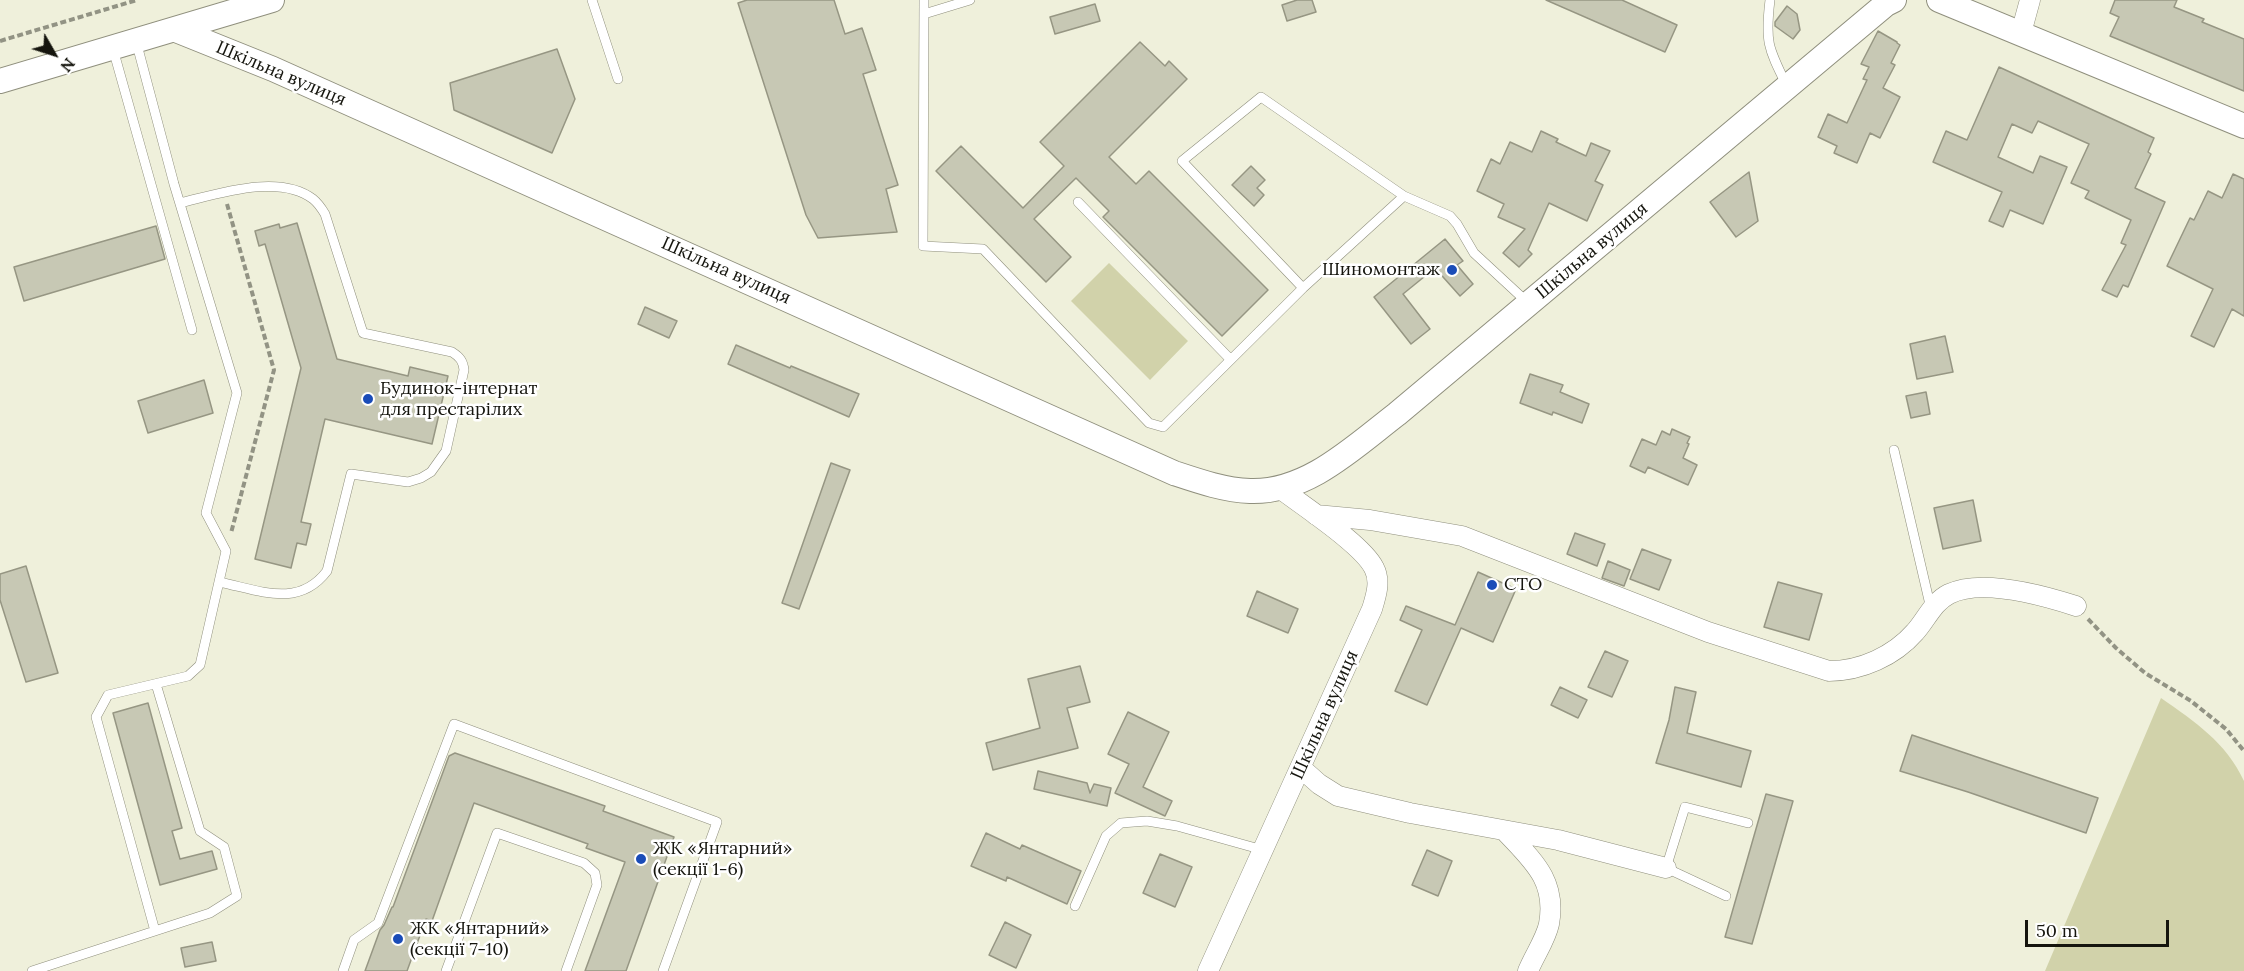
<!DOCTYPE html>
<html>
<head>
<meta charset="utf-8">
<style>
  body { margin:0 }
  #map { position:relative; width:2244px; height:971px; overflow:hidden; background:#eff0db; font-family:Lora,serif }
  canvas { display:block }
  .north { position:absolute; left:24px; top:24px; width:60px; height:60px; -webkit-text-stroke:4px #fff; paint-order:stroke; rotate:129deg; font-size:16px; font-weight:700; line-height:24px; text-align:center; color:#15150e }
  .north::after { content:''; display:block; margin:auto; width:21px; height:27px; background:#15150e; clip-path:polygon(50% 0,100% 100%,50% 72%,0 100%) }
  .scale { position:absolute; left:2025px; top:920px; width:144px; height:27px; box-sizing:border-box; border:3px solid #15150e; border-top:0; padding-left:8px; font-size:18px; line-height:21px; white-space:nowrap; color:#15150e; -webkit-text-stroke:4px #fff; paint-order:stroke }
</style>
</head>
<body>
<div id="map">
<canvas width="2244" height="971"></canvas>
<div class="north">N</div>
<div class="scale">50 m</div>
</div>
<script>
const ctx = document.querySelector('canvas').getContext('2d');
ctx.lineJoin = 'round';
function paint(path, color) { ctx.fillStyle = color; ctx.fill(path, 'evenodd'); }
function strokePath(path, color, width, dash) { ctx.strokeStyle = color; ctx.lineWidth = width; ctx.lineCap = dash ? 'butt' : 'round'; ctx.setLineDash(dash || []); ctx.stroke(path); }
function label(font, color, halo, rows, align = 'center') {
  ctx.font = font + ' Lora,serif'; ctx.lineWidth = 5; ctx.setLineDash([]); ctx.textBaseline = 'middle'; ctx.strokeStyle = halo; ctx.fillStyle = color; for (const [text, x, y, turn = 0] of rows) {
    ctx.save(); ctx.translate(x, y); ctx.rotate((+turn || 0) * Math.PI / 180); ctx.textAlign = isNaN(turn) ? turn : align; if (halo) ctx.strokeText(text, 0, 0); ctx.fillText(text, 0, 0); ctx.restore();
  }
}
const green = new Path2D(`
  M1109,263L1188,341L1150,380L1071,301Z
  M2161,698C2195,722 2226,742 2244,781V971H2045Z`);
const building = new Path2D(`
  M747,0H834L845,34L862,28L876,70L863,74L898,185L886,189L897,232L818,238L806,215L738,3Z
  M1297,0H1312L1316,12L1287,21L1282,5Z
  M1546,0H1622L1677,25L1665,52Z
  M2115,0H2177L2174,7L2204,19L2202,22L2244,39V91L2110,36L2119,17L2110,13Z
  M1095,4L1100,21L1055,34L1050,17Z
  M1787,6L1797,14L1800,30L1793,39L1775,26V22Z
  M1878,31L1897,42V43L1900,45L1891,63L1895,65L1883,88L1900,97L1880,138L1870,133L1857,163L1834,153L1837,146L1818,137L1828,114L1847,123L1867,80L1863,79L1869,67L1861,64Z
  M1140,42L1165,66L1169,61L1187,79L1109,157L1136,184L1149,171L1268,290L1222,336L1103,217L1109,211L1076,178L1034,219L1071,257L1046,282L936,171L961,146L1023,208L1064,166L1040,142Z
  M557,49L575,99L552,153L454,110L450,83Z
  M1999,67L2154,138L2148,152L2151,154L2135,188L2165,202L2128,287L2123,285L2117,297L2102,290L2126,245L2121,243L2131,220L2085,198L2089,191L2071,183L2089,144L2038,121L2032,133L2012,124L1998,157L2033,173L2040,156L2067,167L2043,224L2010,210L2003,227L1989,221L2002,192L1933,162L1946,131L1967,140Z
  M1541,131L1558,139L1556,142L1586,156L1591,143L1610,151L1595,181L1603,185L1587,221L1549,203L1528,250L1532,254L1519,267L1503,253L1525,229L1498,217L1504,204L1477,191L1491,159L1500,164L1510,142L1532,152Z
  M1251,166L1265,180L1257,188L1264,195L1254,206L1232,185Z
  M1749,172L1758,221L1736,237L1710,202Z
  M2233,174L2244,179V316L2232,309L2214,347L2191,336L2213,289L2167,266L2190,218L2194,220L2208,191L2222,198Z
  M297,223L337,359L408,376L410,367L448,376L432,444L325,419L301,522L311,524L306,545L297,543L291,568L255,559L301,368L265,244L259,246L255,231L279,224L280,228Z
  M156,226L165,259L24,301L14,267Z
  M1445,239L1463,261L1457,265L1473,284L1460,296L1435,268L1403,294L1430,329L1411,344L1374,297Z
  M645,307L677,321L669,338L638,324Z
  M1945,336L1953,372L1917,379L1910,344Z
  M736,345L790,368L791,366L859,394L849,417L728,364Z
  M1530,374L1563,385L1560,392L1589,404L1582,423L1553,412L1552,415L1520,403Z
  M204,380L213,413L148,433L138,401Z
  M1926,392L1930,414L1911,418L1906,396Z
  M1672,429L1690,437L1687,443L1689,444L1683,458L1697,465L1688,485L1648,467L1645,473L1630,466L1642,439L1656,445L1662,431L1670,435Z
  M831,463L850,470L799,609L782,603Z
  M1973,500L1981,541L1943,549L1934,508Z
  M1575,533L1605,544L1597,566L1567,554Z
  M1642,549L1671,560L1659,590L1630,579Z
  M1608,561L1630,570L1624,586L1602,578Z
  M26,566L58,673L26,682L0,600V574Z
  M1478,572L1516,589L1493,642L1461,628L1427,705L1395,691L1422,630L1400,620L1406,606L1455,625Z
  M1778,582L1822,594L1809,640L1764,627Z
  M1257,591L1298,609L1288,633L1247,616Z
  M1605,651L1628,661L1612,697L1588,687Z
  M1080,666L1090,702L1067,708L1078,748L993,770L986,743L1040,728L1028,679Z
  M1560,687L1587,700L1578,718L1551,705Z
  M1675,687L1696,692L1687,733L1751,751L1741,787L1656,763L1669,720Z
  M148,703L182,828L172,831L180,859L212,851L217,869L160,885L113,713Z
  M1128,712L1169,732L1143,787L1172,801L1165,816L1115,793L1129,764L1108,754Z
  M1912,735L2098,798L2086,833L1968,792L1900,771Z
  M455,753L605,806L603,811L674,837L626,971H585L625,862L586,848L588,844L474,803L432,921L426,919L407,971H365L380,930L384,925L392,907H393L449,756Z
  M1038,771L1087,783L1090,793L1094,784L1111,788L1107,806L1034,789Z
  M1766,794L1793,801L1752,944L1725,937Z
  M986,833L1020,849L1022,845L1081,871L1067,904L1007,877L1006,881L971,866Z
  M1427,850L1452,861L1438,896L1412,885Z
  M1160,854L1192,867L1175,907L1143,893Z
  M1005,922L1031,935L1016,968L989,955Z
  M212,942L216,961L185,967L181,948Z`);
const path = new Path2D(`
  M0,41L137,0
  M227,204L274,370L231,533
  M2088,619L2116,648L2145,673L2191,701L2226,729L2244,751`);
const service = new Path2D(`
  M592,0L618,79
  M924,0L923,246L983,249L1149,423L1163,427L1303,288L1404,196
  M1770,0C1765,41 1768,48 1786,84
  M924,14L970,0
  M136,41L174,184L237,393L206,513L226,551L200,665L188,676L108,695L96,717L155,931
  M113,49L192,330
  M1078,202L1230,359
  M180,203C218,194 279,173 313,199C318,203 322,209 325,214L363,333L452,352C460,357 463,361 464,370L446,451L431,472L421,478L408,482L351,474L327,571C298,609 259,590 219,582
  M1303,288L1182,161L1261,97L1404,196L1450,216L1457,224L1474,253L1527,302
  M1894,450L1931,609
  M1726,896L1666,868L1685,807L1748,823
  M1075,906L1106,836L1121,823L1147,821L1177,826L1263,850
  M32,971L210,913L237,896L224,847L200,831L156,684
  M343,971L354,940L378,923L454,724L717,822L663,971
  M446,971L497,833L584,863L595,873L597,885L566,971`);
const minor = new Path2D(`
  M2021,33L2030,0
  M1316,515L1370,520L1462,536L1708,632L1829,671C1861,671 1894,656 1915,632C1926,620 1933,602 1949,594C1982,578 2042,595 2076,606
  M1301,768L1319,784L1338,796L1410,813L1558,840L1666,868
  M1505,831C1532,860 1557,880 1549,924C1546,939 1534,956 1528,971
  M1208,971L1372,609C1376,596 1381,581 1374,568C1363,545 1303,506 1281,489`);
const tertiary = new Path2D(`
  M1939,0L2244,126
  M176,30L273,69L1174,473C1198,481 1224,490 1250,491C1307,493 1354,447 1397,414L1886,4L1894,0
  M0,81L272,0`);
const markers = [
  [1452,270,6,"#1a4cb8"],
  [368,399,6,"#1a4cb8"],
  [1492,585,6,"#1a4cb8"],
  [641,859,6,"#1a4cb8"],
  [398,939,6,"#1a4cb8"]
];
const streetNames = [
  ["Шкільна вулиця",281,74,23],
  ["Шкільна вулиця",1592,251,-40],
  ["Шкільна вулиця",726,271,24],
  ["Шкільна вулиця",1325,715,-66]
];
const poiNames = [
  ["Шиномонтаж",1440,270,"right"],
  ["Будинок-інтернат",380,389],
  ["для престарілих",380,410],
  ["СТО",1504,585],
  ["ЖК «Янтарний»",653,849],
  ["(секції 1-6)",653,870],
  ["ЖК «Янтарний»",410,929],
  ["(секції 7-10)",410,950]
];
paint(green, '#d1d2aa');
paint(building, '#c7c8b4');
strokePath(building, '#969683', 1.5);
strokePath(service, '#8f8f7d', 10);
strokePath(minor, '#8f8f7d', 21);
strokePath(tertiary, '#8f8f7d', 26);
strokePath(path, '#929384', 4, [6, 3]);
strokePath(service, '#fff', 9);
strokePath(minor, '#fff', 20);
strokePath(tertiary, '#fff', 24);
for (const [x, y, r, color] of markers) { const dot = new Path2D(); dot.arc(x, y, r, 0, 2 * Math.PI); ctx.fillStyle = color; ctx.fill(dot); strokePath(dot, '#fff', 2); }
label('18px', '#15150e', '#fff', streetNames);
label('18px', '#15150e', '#fff', poiNames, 'left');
</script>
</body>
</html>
